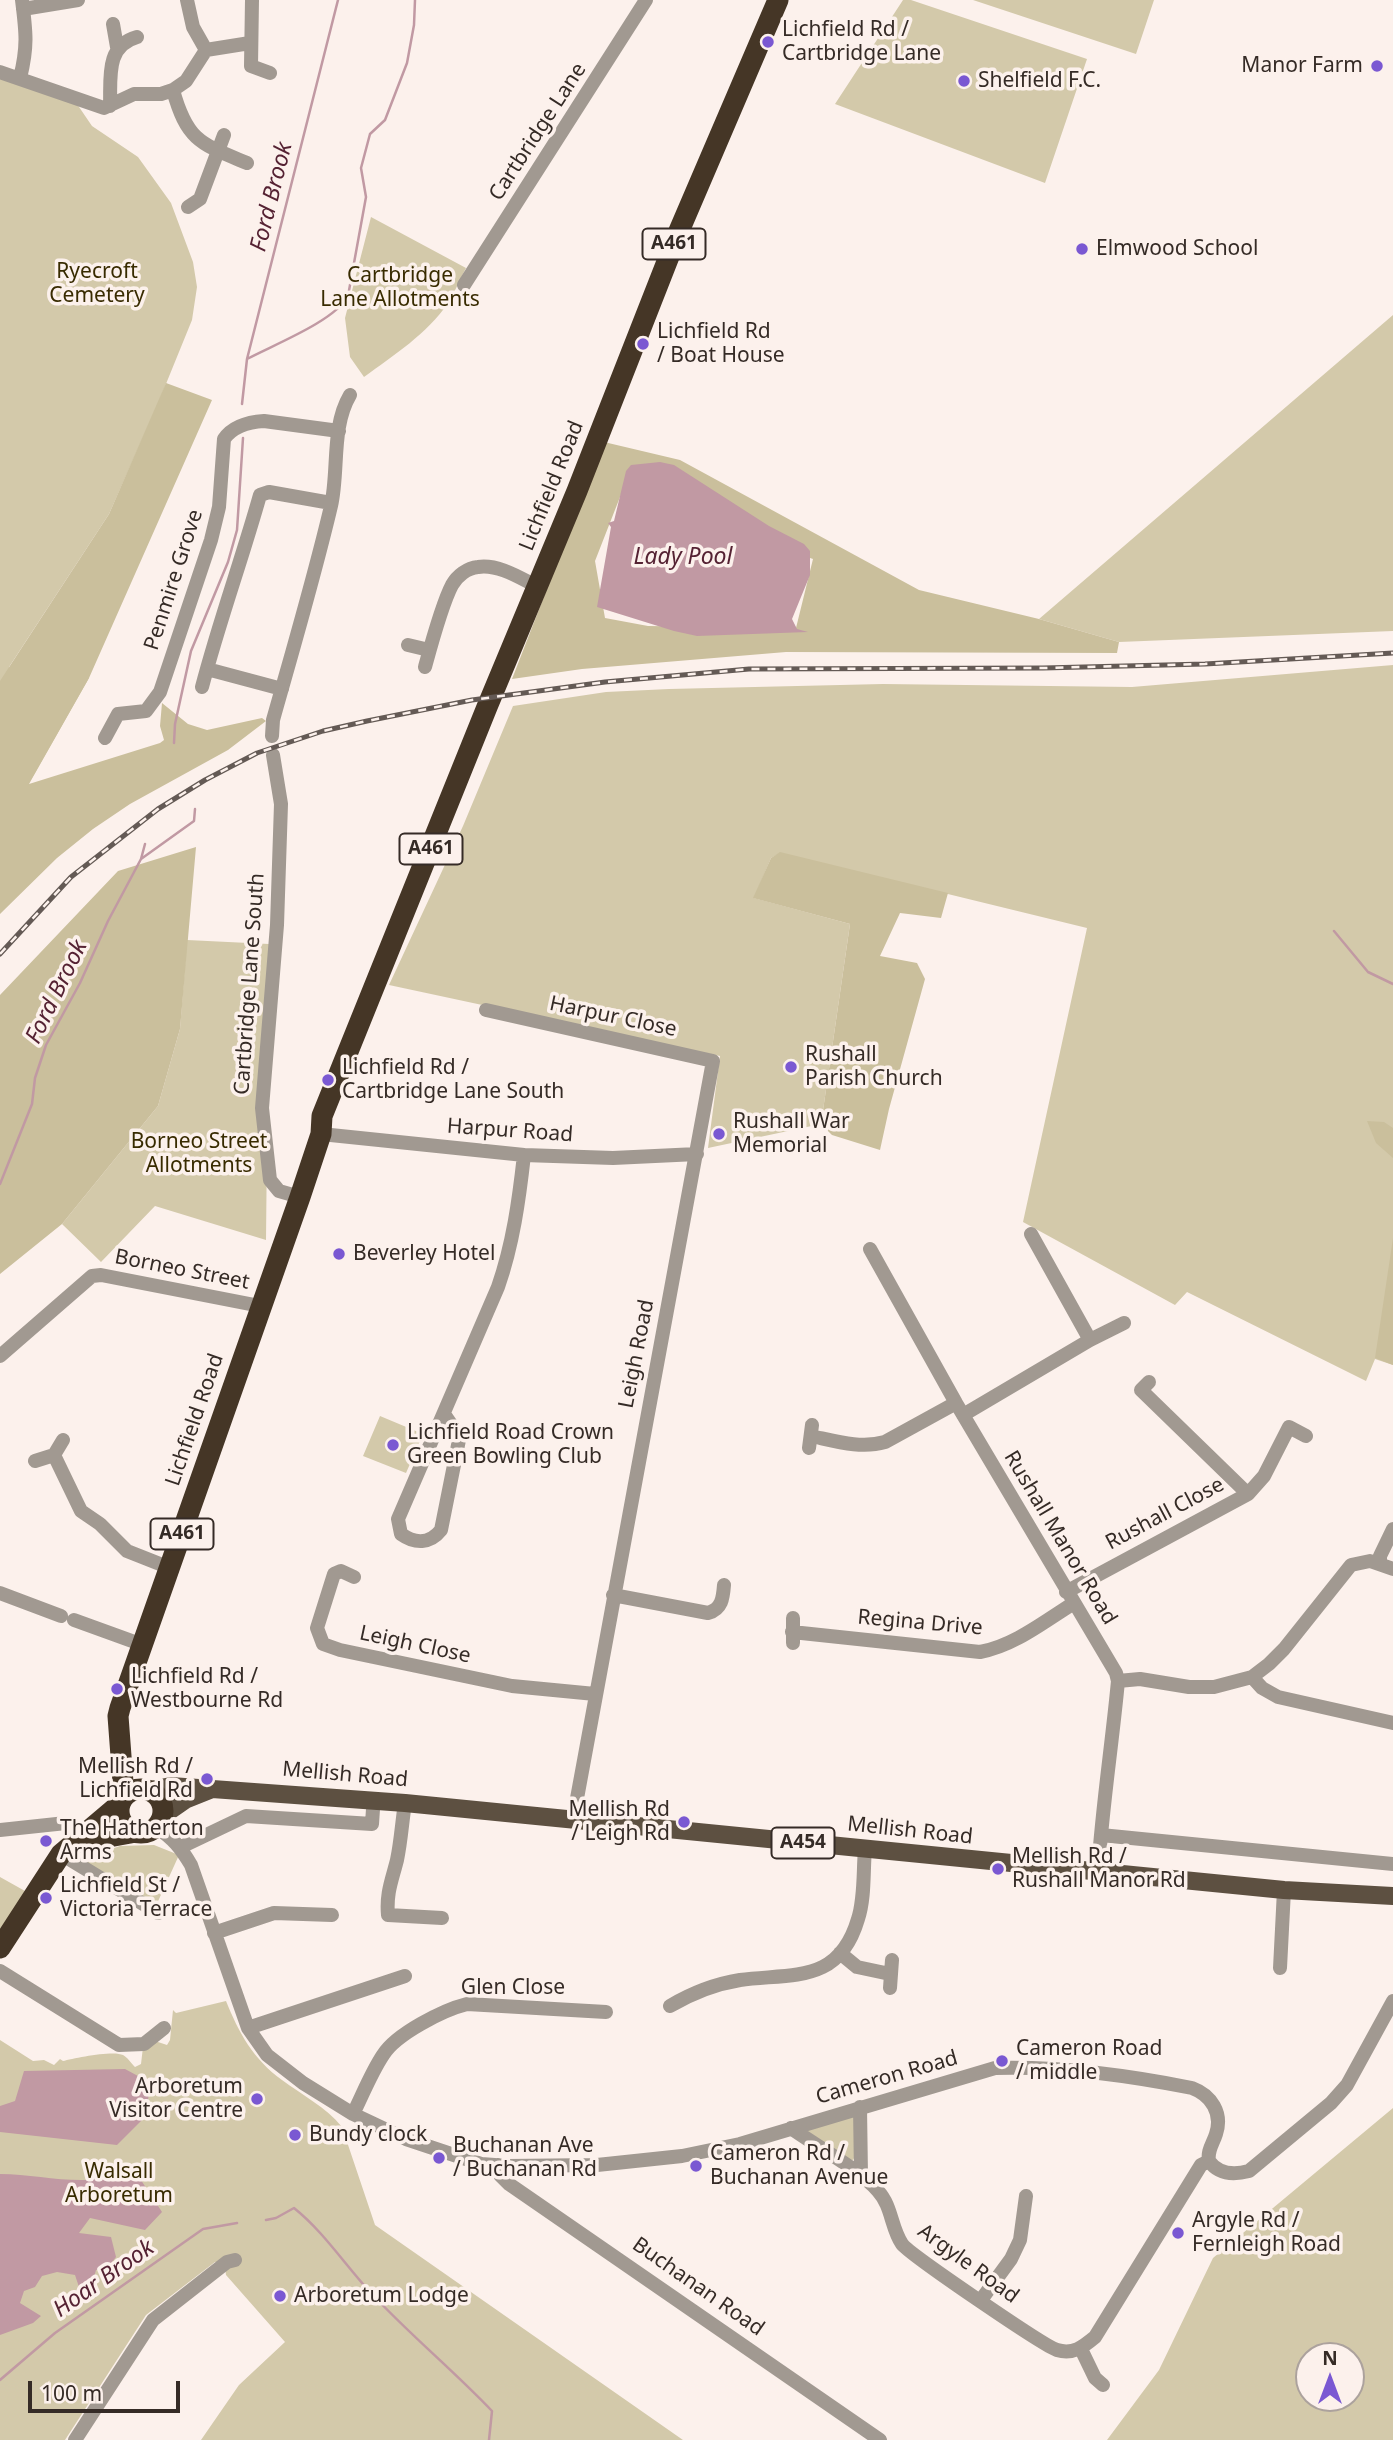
<!DOCTYPE html>
<html>
<head>
<meta charset="utf-8">
<style>
  body { margin:0 }
  #map { position:relative; width:1393px; height:2440px; overflow:hidden; background:#fcf1ec; font-family:"Noto Sans",sans-serif }
  canvas { display:block }
  .north { position:absolute; left:1295px; top:2342px; width:70px; height:70px; box-sizing:border-box; background:#fcf1ec; border:2px solid #aca29d; border-radius:50%; rotate:0deg; font-size:19px; font-weight:700; line-height:28px; text-align:center; color:#352b26 }
  .north::after { content:''; display:block; margin:auto; width:24px; height:32px; background:#7a58d2; clip-path:polygon(50% 0,100% 100%,50% 72%,0 100%) }
  .scale { position:absolute; left:28px; top:2381px; width:152px; height:32px; box-sizing:border-box; border:4px solid #352b26; border-top:0; padding-left:9px; font-size:21px; line-height:24px; white-space:nowrap; color:#352b26; -webkit-text-stroke:5px #fcf1ec; paint-order:stroke }
</style>
</head>
<body>
<div id="map">
<canvas width="1393" height="2440"></canvas>
<div class="north">N</div>
<div class="scale">100 m</div>
</div>
<script>
const ctx = document.querySelector('canvas').getContext('2d');
ctx.lineJoin = 'round';
function paint(path, color) { ctx.fillStyle = color; ctx.fill(path, 'evenodd'); }
function strokePath(path, color, width, dash) { ctx.strokeStyle = color; ctx.lineWidth = width; ctx.lineCap = dash ? 'butt' : 'round'; ctx.setLineDash(dash || []); ctx.stroke(path); }
function label(font, color, halo, rows, align = 'center') {
  ctx.font = font + ' "Noto Sans",sans-serif'; ctx.lineWidth = 7; ctx.setLineDash([]); ctx.textBaseline = 'middle'; ctx.strokeStyle = halo; ctx.fillStyle = color; for (const [text, x, y, turn = 0] of rows) {
    ctx.save(); ctx.translate(x, y); ctx.rotate((+turn || 0) * Math.PI / 180); ctx.textAlign = isNaN(turn) ? turn : align; if (halo) ctx.strokeText(text, 0, 0); ctx.fillText(text, 0, 0); ctx.restore();
  }
}
const green = new Path2D(`
  M903,0H911L1087,59L1045,183L835,104Z
  M973,0H1154L1136,54Z
  M0,78L77,104L92,126L138,157L171,203L193,262L197,287L192,320L157,406L109,514L9,667L89,678L28,785L0,818Z
  M371,217L466,268C460,279 455,292 448,303C427,334 394,355 364,377L350,357L345,318Z
  M1393,315V631L1119,642L1039,619Z
  M1393,665V1365L1375,1359L1366,1381L1187,1292L1175,1305L1023,1222L1087,928L780,853L771,858L754,898L850,924L821,1124L708,1148L720,1056L389,985L463,826L513,706L606,692L669,689L883,684L1132,687Z
  M187,940L269,944L266,1240L155,1206L101,1262L62,1224L158,1106L180,1029Z
  M380,1416L423,1434L406,1473L363,1456Z
  M154,1845L179,1855L155,1908L74,1862L120,1846Z
  M0,1877L25,1891L0,1933Z
  M226,2001C239,2033 253,2059 282,2080C302,2095 326,2107 342,2127L375,2225L683,2440H201L239,2385L285,2342L226,2275L225,2268L221,2262H215L146,2315L65,2440H0V2040L33,2061L44,2060L54,2065L60,2059L63,2061C74,2058 114,2050 123,2055C127,2057 131,2063 135,2067L141,2064L143,2047L155,2041L167,2045L170,2040L173,2010L176,2013Z
  M1393,2108V2440H1107L1159,2370L1213,2258ZM1351,2356V2398H1309V2356Z
  M854,2115L855,2157L852,2161L807,2134V2127Z`);
const forest = new Path2D(`
  M166,383L212,400L89,678L29,784L160,743L164,740L160,726L162,703L188,724L207,730L262,718L266,721L228,750L130,804L93,829L57,858L0,914V681L109,514Z
  M604,442L680,460L919,590L1039,619L1119,642L1117,653L786,652L582,669L512,679ZM629,474L726,529L813,559L796,628L648,626L605,618L595,561Z
  M196,847L180,1029L158,1106L62,1224L0,1274V995L118,871Z
  M780,852L948,893L941,918L900,913L880,956L917,963L925,979L889,1109L880,1150L832,1135L821,1124L850,924L753,898L771,858Z
  M1367,1121L1384,1122L1393,1128V1158L1376,1143Z
  M1393,1238V1365L1375,1358Z`);
const water = new Path2D(`
  M660,462L674,465L769,526L804,544L810,551V575L792,619L797,629L808,632L697,636L674,631L597,607L611,527L608,523L614,521L626,471L631,465Z
  M125,2069L138,2076L150,2088L145,2117L117,2145L0,2132V2106L15,2101L24,2071Z
  M135,2171L162,2212L145,2230L90,2218L79,2233L111,2237L116,2257L109,2266L96,2270L89,2294L80,2290L75,2275L57,2272L42,2276L35,2287L24,2291L20,2303L41,2316L33,2323L0,2335V2174C29,2174 58,2181 87,2180C103,2179 120,2174 135,2171Z`);
const stream = new Path2D(`
  M247,359C273,345 335,321 348,296L366,197L361,168L370,134L385,120L407,63L414,25L415,0
  M242,404L247,359L338,0
  M174,743L175,724L191,651L228,562L237,530L243,438
  M141,859L194,821L195,809
  M1334,931L1368,972L1393,984
  M0,1184L32,1104L35,1078L46,1045L80,983L108,921L141,859L145,844
  M266,2220L276,2218L294,2208C324,2232 345,2265 371,2293C409,2334 453,2370 492,2411L489,2440
  M0,2380L55,2333L203,2229L237,2223`);
const minor = new Path2D(`
  M187,0L193,27L206,50
  M252,0L251,66L270,73
  M23,9L78,0
  M113,24L117,47
  M0,72L104,108L134,94H161L173,90L186,81L206,50L250,43
  M20,78C28,46 26,32 22,0
  M173,90C187,141 201,144 247,163
  M110,106C111,78 105,46 137,37
  M188,207L200,199L224,135
  M464,285L646,0
  M408,645L429,650
  M425,667C431,645 442,604 452,585C457,576 467,568 478,567C499,564 520,578 538,587
  M207,669L282,689
  M202,687C219,622 242,559 260,495L269,492L331,503
  M272,736L273,720C293,649 314,578 331,506C339,471 331,427 350,395
  M105,738L118,714L146,711L160,692L211,540L219,507L224,439C233,426 248,422 264,421L339,431
  M273,755L281,804L277,925L262,1108L270,1180L279,1191L300,1197
  M486,1010L713,1061L573,1820
  M321,1134L524,1155L613,1158L697,1154
  M1031,1234L1090,1340
  M870,1249L956,1403L1116,1673L1118,1681C1112,1745 1102,1808 1098,1872
  M0,1356L92,1276L101,1275L260,1306
  M1149,1382L1141,1390L1248,1494
  M444,1414L457,1433L459,1440L441,1530C430,1544 415,1544 401,1534L398,1519L498,1287C513,1244 519,1200 524,1155
  M963,1415L1090,1340L1124,1323
  M811,1436C835,1441 861,1449 885,1442L956,1403
  M809,1448L812,1425
  M54,1455L81,1511L100,1524L127,1551L170,1568
  M35,1461L54,1455L63,1440
  M1380,1563V1556L1393,1529
  M354,1577L341,1571L334,1574L317,1628L323,1644L340,1650L512,1686L595,1694
  M1066,1592L1248,1494L1264,1476L1289,1427L1306,1436
  M0,1593L61,1616
  M613,1595L708,1613C722,1609 723,1598 724,1585
  M793,1618V1643
  M74,1620L143,1645
  M792,1632L980,1652C1014,1646 1045,1621 1074,1603
  M1252,1677L1262,1688L1278,1697L1393,1723
  M1118,1681L1140,1679L1189,1687H1214L1252,1677L1269,1664L1284,1649L1351,1565L1370,1561L1393,1569
  M405,1803C402,1822 401,1841 397,1860C392,1880 386,1893 388,1915L442,1918
  M156,1827C173,1838 181,1848 191,1865L248,2028L267,2055L303,2083L353,2114L406,2139L481,2164L508,2166L597,2165L682,2156L740,2144L995,2068C1062,2066 1127,2075 1192,2088C1211,2095 1223,2113 1216,2134C1213,2144 1207,2150 1209,2161
  M0,1830L66,1823L84,1834
  M1101,1835L1393,1864
  M181,1847L246,1816L372,1824L373,1809
  M61,1854L158,1913
  M214,1933L274,1913L332,1915
  M840,1953L857,1967L890,1974
  M1280,1968L1284,1890
  M0,1971L119,2045L144,2044L164,2028
  M890,1988L892,1960
  M670,2006C692,1993 715,1984 740,1980C793,1973 839,1984 858,1919C865,1898 863,1871 865,1849
  M248,2028L405,1976
  M860,2107L861,2175
  M353,2114C363,2094 371,2073 383,2055C396,2034 443,2010 467,2004L606,2012
  M791,2128C816,2146 859,2169 878,2191C892,2206 891,2228 902,2244C909,2254 1044,2346 1057,2350C1073,2355 1083,2347 1095,2337L1201,2165L1209,2161
  M1209,2161C1219,2175 1234,2175 1249,2171L1331,2103L1347,2085L1393,2001
  M498,2165L500,2175L509,2184L880,2440
  M981,2300L1011,2259L1020,2240L1026,2196
  M1081,2349L1095,2378L1103,2385
  M75,2440L153,2320L227,2262L235,2260`);
const major = new Path2D(`
  M150,1790L171,1786L405,1803L1284,1890L1393,1896
  M162,1816L185,1800L210,1790`);
const highway = new Path2D(`
  M119 1811a22 22 0 1 1 44 0a22 22 0 1 1-44 0Z
  M124,1796L118,1716L120,1708L300,1197L321,1134L322,1116L487,707L577,491L679,231L778,0
  M76,1843L136,1832
  M0,1948L61,1854L120,1804`);
const rail = new Path2D(`
  M0,954L71,877L158,809L205,780L257,753L323,731L367,721L472,700L605,682L749,669L1043,668L1205,664L1393,653`);
const markers = [
  [768,42,7,"#7a58d2"],
  [1377,66,7,"#7a58d2"],
  [964,81,7,"#7a58d2"],
  [1082,249,7,"#7a58d2"],
  [643,344,7,"#7a58d2"],
  [791,1067,7,"#7a58d2"],
  [328,1080,7,"#7a58d2"],
  [719,1134,7,"#7a58d2"],
  [339,1254,7,"#7a58d2"],
  [393,1445,7,"#7a58d2"],
  [117,1689,7,"#7a58d2"],
  [207,1779,7,"#7a58d2"],
  [684,1822,7,"#7a58d2"],
  [46,1841,7,"#7a58d2"],
  [998,1869,7,"#7a58d2"],
  [46,1898,7,"#7a58d2"],
  [1002,2061,7,"#7a58d2"],
  [257,2099,7,"#7a58d2"],
  [295,2135,7,"#7a58d2"],
  [439,2158,7,"#7a58d2"],
  [696,2166,7,"#7a58d2"],
  [1178,2233,7,"#7a58d2"],
  [280,2296,7,"#7a58d2"]
];
const shields = [
  [674,244,63],
  [431,849,63],
  [182,1534,63],
  [803,1843,63]
];
const shieldNames = [
  ["A461",674,244],
  ["A461",431,849],
  ["A461",182,1534],
  ["A454",803,1843]
];
const poiNames = [
  ["Lichfield Rd /",782,30],
  ["Cartbridge Lane",782,54],
  ["Manor Farm",1363,66,"right"],
  ["Shelfield F.C.",978,81],
  ["Elmwood School",1096,249],
  ["Lichfield Rd",657,332],
  ["/ Boat House",657,356],
  ["Rushall",805,1055],
  ["Parish Church",805,1079],
  ["Lichfield Rd /",342,1068],
  ["Cartbridge Lane South",342,1092],
  ["Rushall War",733,1122],
  ["Memorial",733,1146],
  ["Beverley Hotel",353,1254],
  ["Lichfield Road Crown",407,1433],
  ["Green Bowling Club",407,1457],
  ["Lichfield Rd /",131,1677],
  ["Westbourne Rd",131,1701],
  ["Mellish Rd /",193,1767,"right"],
  ["Lichfield Rd",193,1791,"right"],
  ["Mellish Rd",670,1810,"right"],
  ["/ Leigh Rd",670,1834,"right"],
  ["The Hatherton",60,1829],
  ["Arms",60,1853],
  ["Mellish Rd /",1012,1857],
  ["Rushall Manor Rd",1012,1881],
  ["Lichfield St /",60,1886],
  ["Victoria Terrace",60,1910],
  ["Cameron Road",1016,2049],
  ["/ middle",1016,2073],
  ["Arboretum",243,2087,"right"],
  ["Visitor Centre",243,2111,"right"],
  ["Bundy clock",309,2135],
  ["Buchanan Ave",453,2146],
  ["/ Buchanan Rd",453,2170],
  ["Cameron Rd /",710,2154],
  ["Buchanan Avenue",710,2178],
  ["Argyle Rd /",1192,2221],
  ["Fernleigh Road",1192,2245],
  ["Arboretum Lodge",294,2296]
];
const streetNames = [
  ["Cartbridge Lane",538,132,-57],
  ["Lichfield Road",552,486,-68],
  ["Penmire Grove",174,580,-72],
  ["Cartbridge Lane South",250,984,-86],
  ["Harpur Close",613,1017,12],
  ["Harpur Road",510,1131,4],
  ["Borneo Street",182,1270,11],
  ["Leigh Road",637,1354,-79],
  ["Lichfield Road",195,1420,-71],
  ["Rushall Close",1165,1514,-28],
  ["Rushall Manor Road",1060,1538,59],
  ["Regina Drive",920,1623,5],
  ["Leigh Close",415,1645,12],
  ["Mellish Road",345,1775,5],
  ["Mellish Road",910,1831,6],
  ["Glen Close",513,1988],
  ["Cameron Road",887,2078,-16],
  ["Argyle Road",968,2264,36],
  ["Buchanan Road",698,2287,35]
];
const parkNames = [
  ["Ryecroft",97,272],
  ["Cemetery",97,296],
  ["Cartbridge",400,276],
  ["Lane Allotments",400,300],
  ["Borneo Street",199,1142],
  ["Allotments",199,1166],
  ["Walsall",119,2172],
  ["Arboretum",119,2196]
];
const waterNames = [
  ["Ford Brook",272,197,-76],
  ["Lady Pool",683,557],
  ["Ford Brook",57,992,-64],
  ["Hoar Brook",104,2279,-35]
];
paint(green, '#d3c9aa');
paint(forest, '#cabf9c');
paint(water, '#c199a3');
strokePath(stream, '#c199a3', 2.5);
strokePath(minor, '#a19991', 14);
strokePath(major, '#5d5041', 18);
strokePath(highway, '#453626', 21);
strokePath(rail, '#645a55', 5);
strokePath(rail, '#fcf1ec', 2.5, [8]);
for (const [x, y, r, color] of markers) { const dot = new Path2D(); dot.arc(x, y, r, 0, 2 * Math.PI); ctx.fillStyle = color; ctx.fill(dot); strokePath(dot, '#fcf1ec', 2.5); }
for (const [x, y, w] of shields) { const box = new Path2D(); box.roundRect(x - w / 2, y - 15.5, w, 31, 5); ctx.fillStyle = '#fcf1ec'; ctx.fill(box); strokePath(box, '#352b26', 2); }
label('bold 19px', '#352b26', null, shieldNames);
label('21px', '#352b26', '#fcf1ec', poiNames, 'left');
label('21px', '#352b26', '#fcf1ec', streetNames);
label('21px', '#382b00', '#fcf1ec', parkNames);
label('italic 23px', '#523', '#fcf1ec', waterNames);
</script>
</body>
</html>
